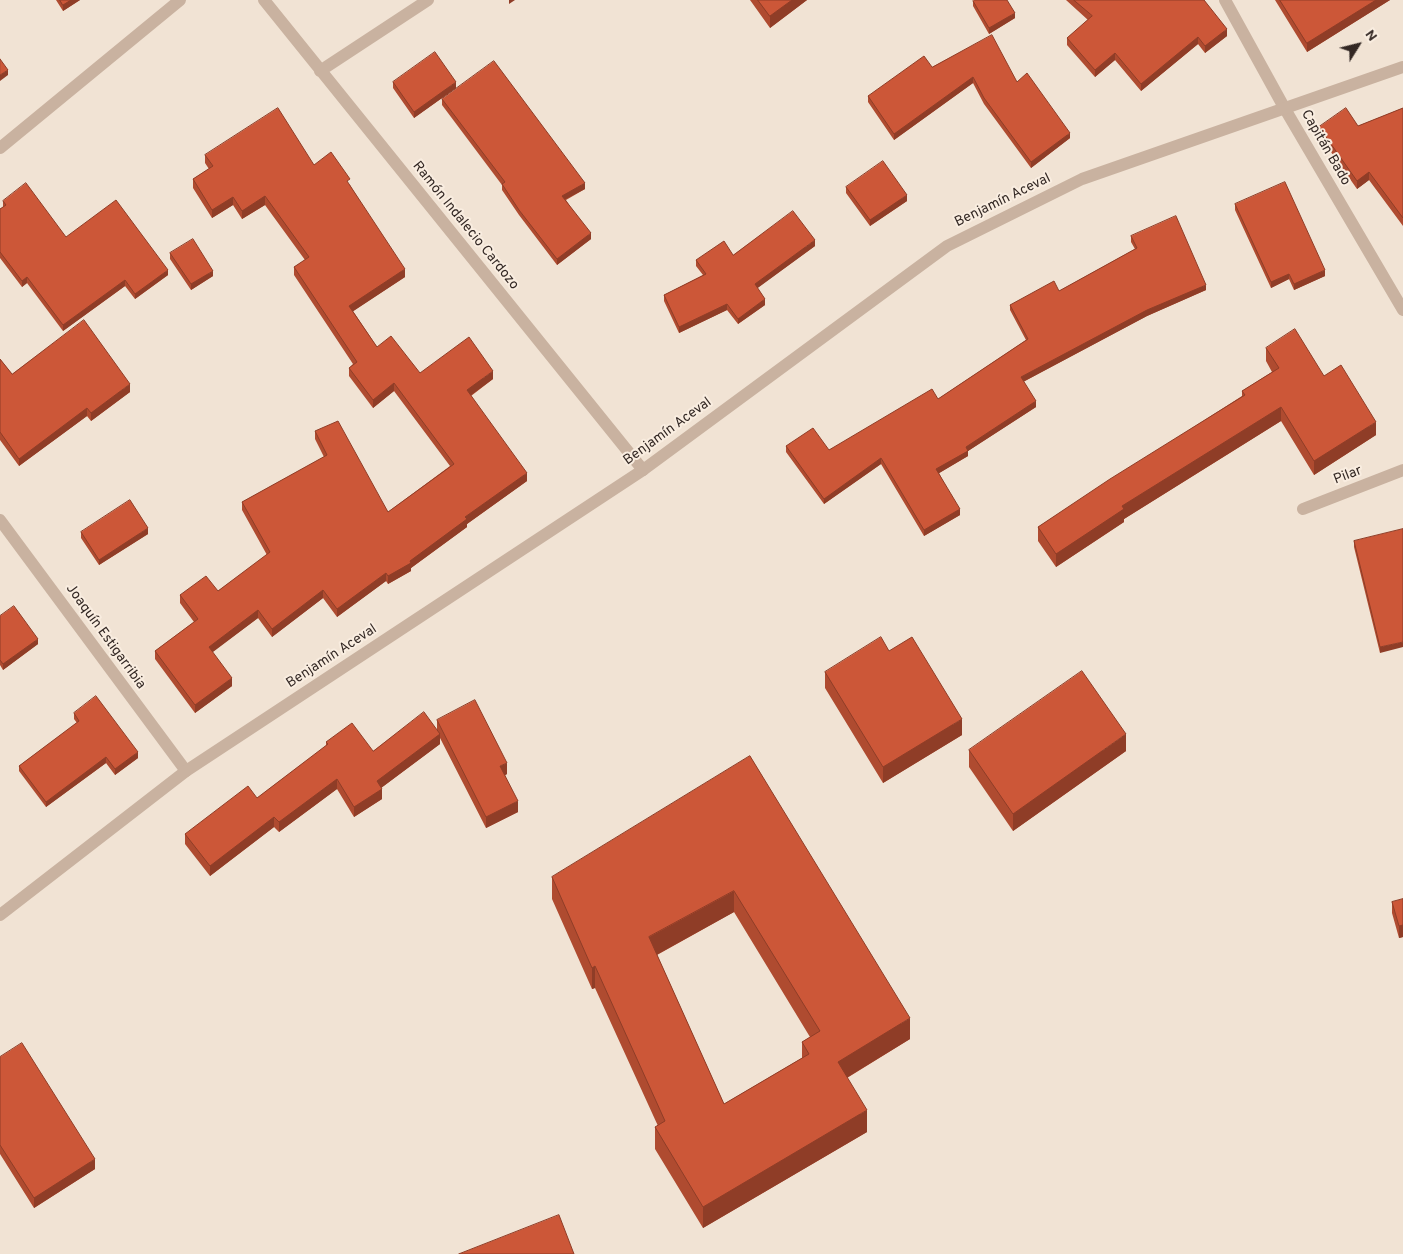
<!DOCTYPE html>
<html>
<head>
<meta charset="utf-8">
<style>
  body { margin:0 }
  #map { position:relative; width:1403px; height:1254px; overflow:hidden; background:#f1e3d4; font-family:Overpass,sans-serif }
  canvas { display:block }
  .north { position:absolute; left:1333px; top:20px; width:50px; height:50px; -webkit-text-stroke:4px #f9ede0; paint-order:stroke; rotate:54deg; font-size:14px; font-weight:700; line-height:20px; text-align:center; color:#332824 }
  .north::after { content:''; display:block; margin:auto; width:18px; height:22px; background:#332824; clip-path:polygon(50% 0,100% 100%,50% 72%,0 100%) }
</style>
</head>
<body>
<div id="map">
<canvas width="1403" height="1254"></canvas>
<div class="north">N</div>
</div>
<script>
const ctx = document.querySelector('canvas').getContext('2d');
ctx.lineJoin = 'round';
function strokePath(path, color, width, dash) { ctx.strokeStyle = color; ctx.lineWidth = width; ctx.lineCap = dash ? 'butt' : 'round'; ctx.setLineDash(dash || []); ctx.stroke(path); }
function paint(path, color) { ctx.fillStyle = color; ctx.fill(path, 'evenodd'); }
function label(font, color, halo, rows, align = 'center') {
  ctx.font = font + ' Overpass,sans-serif'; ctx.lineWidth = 4; ctx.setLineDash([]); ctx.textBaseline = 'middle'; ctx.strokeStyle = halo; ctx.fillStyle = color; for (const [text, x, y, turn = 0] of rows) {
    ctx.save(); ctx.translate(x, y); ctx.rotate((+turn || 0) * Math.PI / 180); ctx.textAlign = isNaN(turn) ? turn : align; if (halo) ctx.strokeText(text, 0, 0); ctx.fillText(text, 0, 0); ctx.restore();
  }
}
const minor = new Path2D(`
  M264,0L643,470
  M1225,0L1285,109L1403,310
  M320,71L428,0
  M0,148L180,0
  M1303,509L1403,470
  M0,520L186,771`);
const tertiary = new Path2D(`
  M0,915L186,771L643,470L947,246L1082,179L1403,67`);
const wall = new Path2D(`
  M56,0H80L63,11Z
  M750,0H807L770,28Z
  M1066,0H1204L1227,36L1205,53L1198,44L1141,91L1115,60L1095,77L1067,45V38L1088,20Z
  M1275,0H1390L1307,52Z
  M973,1L1015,18L989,34L973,6Z
  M932,67L1017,82L1070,138L1031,168L984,104L973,83L894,140L868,102V96Z
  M393,82L456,88L414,118L393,88Z
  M442,99L585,189L566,200L591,239L557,265L519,215L502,190V185L442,105Z
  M1403,108V226L1369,180L1357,189L1319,135V127L1358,126Z
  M205,155L314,165L350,185L405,277L353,311L377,347L420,373L493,379L471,396L527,481L467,524V527L411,568V571L388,584L386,581L337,617L323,598L272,637L258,618L212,652L232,686L195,713L155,659V651L194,622L180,603V595L218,591L267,555L242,510V502L324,457L315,439V431L388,512L450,466L394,391L373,408L349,376V368L353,364L294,275V267L305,260L265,205L242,219L233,205L212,218L193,188V179L209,169L205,163Z
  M846,187L907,201L870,226L846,193Z
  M3,201L66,237L168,275L135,299L125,286L63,331L27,283L22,287L0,258V209L3,207Z
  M1235,204L1325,276L1294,290L1289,279L1271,288L1235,210Z
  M1131,236L1206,290L1147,316L1023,382L1036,407L968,451V456L939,473L960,515L924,536L881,464L824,504L786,452V446L829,450L938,399L1026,340L1010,310V305L1059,291L1135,249L1131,242Z
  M815,246L757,288L765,305L738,324L727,310L679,333L664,301V295L703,275L696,266V260L733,255Z
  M170,253L213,276L191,290L170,259Z
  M1266,348L1324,376L1376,435L1314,475L1281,421L1124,519V522L1056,567L1038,541V527L1242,396V391L1272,372L1266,361Z
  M0,359L12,374L130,392L91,421L87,416L19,466L0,440Z
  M1403,529L1380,653L1354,547V541Z
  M81,532L148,534L99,565L81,538Z
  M0,616L38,644L3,670L0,665Z
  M889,651L962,735L883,783L825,688V672Z
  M74,713L138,758L115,775L106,763L46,807L19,771V766L77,723L74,719Z
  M437,720L507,774L505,775L518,812L486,828L440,738V744L381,788L382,799L354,817L337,789L279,832L274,827L210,876L185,844V834L257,798L326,746V742L373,751L437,730Z
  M969,750L1126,751L1013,831L969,767Z
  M750,756L910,1039L847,1078L867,1132L703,1228L655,1149V1127L658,1126L595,988L592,989L552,899V877ZM734,912L810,1037L802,1042V1058L724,1104L657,955Z
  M1403,899V937L1399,938L1392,913V902Z
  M0,1057L95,1169L34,1208L0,1154Z`);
const shadedWall = new Path2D(`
  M71,0H80L63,11V5Z
  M509,0H515L509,4Z
  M792,0H807L770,28V16Z
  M1376,0H1390L1307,52V43Z
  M1015,13V18L989,34V28Z
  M1227,29V36L1205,53V46Z
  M1198,37V44L1141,91V84Z
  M1115,53V60L1095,77V70Z
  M8,70V75L0,81V75Z
  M973,77V83L894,140V134Z
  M456,82V88L414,118V112Z
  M1070,133V138L1031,168V162Z
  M1369,172V180L1357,189V181Z
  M585,183V189L562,201V196Z
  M907,195V201L870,226V220Z
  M265,196V205L242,219V211Z
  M233,197V205L212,218V210Z
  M591,233V239L557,265V259Z
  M815,240V246L755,290V284Z
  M405,269V277L349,314V306Z
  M168,270V275L135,299V294Z
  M1325,270V276L1294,290V284Z
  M213,271V276L191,290V284Z
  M1289,274V279L1271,288V282Z
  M27,277V283L22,287V281Z
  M125,280V286L63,331V325Z
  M1206,285V290L1147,316L1021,383V377L1147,310Z
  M765,299V305L738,324V319Z
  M727,304V310L679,333V327Z
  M493,371V379L467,398V390Z
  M394,383V391L373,408V400Z
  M130,384V392L91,421V413Z
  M1036,401V407L968,451V456L936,475V469L966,447Z
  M1281,407V421L1124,519V522L1056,567V554L1122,506Z
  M87,408V416L19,466V459Z
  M1376,422V435L1314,475V461Z
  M881,458V464L824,504V499Z
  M527,473V481L467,524V527L411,568V571L388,584V576L410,561L465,517Z
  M960,509V515L924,536V530Z
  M148,528V534L99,565V560Z
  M386,573V581L337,617V609Z
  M323,590V598L272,637V629Z
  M258,610V618L209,655V647Z
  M38,639V644L3,670V664Z
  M1403,642V647L1380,653V647Z
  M232,678V686L195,713V705Z
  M962,719V735L883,783V767Z
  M440,734V744L377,791V781Z
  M1126,734V751L1013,831V814Z
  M138,752V758L115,775V769Z
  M106,757V763L46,807V802Z
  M507,763V774L500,778V766Z
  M337,779V789L279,832V822Z
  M382,789V799L354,817V807Z
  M518,801V812L486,828V817Z
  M274,817V827L210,876V866Z
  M734,891V912L649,959V937Z
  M1403,925V937L1399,938V926Z
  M595,966V988L592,989V968Z
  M910,1018V1039L838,1083V1062Z
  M867,1110V1132L703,1228V1207Z
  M95,1159V1169L34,1208V1198Z`);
const building = new Path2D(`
  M60,0H71L63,5Z
  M758,0H792L770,16Z
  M974,0H1007L1015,13L989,28L973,1Z
  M1074,0H1204L1227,29L1205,46L1198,37L1141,84L1115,53L1095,70L1067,38L1092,16Z
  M1280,0H1376L1307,43Z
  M992,35L1017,82L1027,73L1070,133L1031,162L984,98L973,77L894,134L868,96L924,56L932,67Z
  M435,52L456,82L414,112L393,82Z
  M0,59L8,70L0,75Z
  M494,61L585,183L562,196L591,233L557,259L519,210L502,184L505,182L442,99Z
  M278,108L314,165L331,152L350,179L347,181L405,269L349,306L377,347L391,336L420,373L469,337L493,371L467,390L527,473L465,517L467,519L410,561L411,563L388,576L386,573L337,609L323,590L272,629L258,610L209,647L232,678L195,705L155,651L198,619L180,595L206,576L218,591L270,552L242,502L327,455L315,431L338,421L388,512L454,464L394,383L373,400L349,368L357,362L294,267L309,257L265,196L242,211L233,197L212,210L193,179L213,166L205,155Z
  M1346,108L1358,126L1403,108V218L1369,172L1357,181L1319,127Z
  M883,161L907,195L870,220L846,187Z
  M1285,182L1325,270L1294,284L1289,274L1271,282L1235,204Z
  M26,183L66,237L116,200L168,270L135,294L125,280L63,325L27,277L22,281L0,252V209L6,205L3,201Z
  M793,211L815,240L755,284L765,299L738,319L727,304L679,327L664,295L706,274L696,260L724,241L733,255Z
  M1176,216L1206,285L1147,310L1021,377L1036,401L966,447L968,451L936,469L960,509L924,530L881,458L824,499L786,446L813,428L829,450L932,389L938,399L1028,339L1010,305L1054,281L1059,291L1137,248L1131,236Z
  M193,239L213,271L191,284L170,253Z
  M84,320L130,384L91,413L87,408L19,459L0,432V359L12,374Z
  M1295,329L1324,376L1341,365L1376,422L1314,461L1281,407L1122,506L1124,509L1056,554L1038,527L1110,479L1245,395L1242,391L1279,368L1266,348Z
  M130,500L148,528L99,560L81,532Z
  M1403,529V642L1380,647L1354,541Z
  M14,606L38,639L3,664L0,660V616Z
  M881,637L889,651L912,637L962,719L883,767L825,672Z
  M1082,671L1126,734L1013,814L969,750Z
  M96,696L138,752L115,769L106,757L46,802L19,766L79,721L74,713Z
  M475,700L507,763L500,766L518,801L486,817L437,720Z
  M424,712L440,734L377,781L382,789L354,807L337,779L279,822L274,817L210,866L185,834L248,786L257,798L328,744L326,742L352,723L373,751Z
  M750,756L910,1018L838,1062L867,1110L703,1207L655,1127L665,1121L595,966L592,968L552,877ZM734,891L820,1031L802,1042L809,1054L724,1104L649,937Z
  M1403,899V925L1399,926L1392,902Z
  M22,1043L95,1159L34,1198L0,1145V1057Z
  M559,1215L574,1254H459Z`);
const streetNames = [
  ["Capitán Bado",1325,148,60],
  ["Benjamín Aceval",1003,201,-26],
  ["Ramón Indalecio Cardozo",465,226,51],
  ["Benjamín Aceval",668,432,-36],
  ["Pilar",1348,476,-21],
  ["Joaquín Estigarribia",105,637,54],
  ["Benjamín Aceval",332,657,-33]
];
strokePath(minor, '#c9b2a0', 12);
strokePath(tertiary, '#c9b2a0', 12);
paint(wall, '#af4b30');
paint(shadedWall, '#8f3d27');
paint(building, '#cc5738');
strokePath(building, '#8f3d27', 1);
label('14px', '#332824', '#f9ede0', streetNames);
</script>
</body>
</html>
